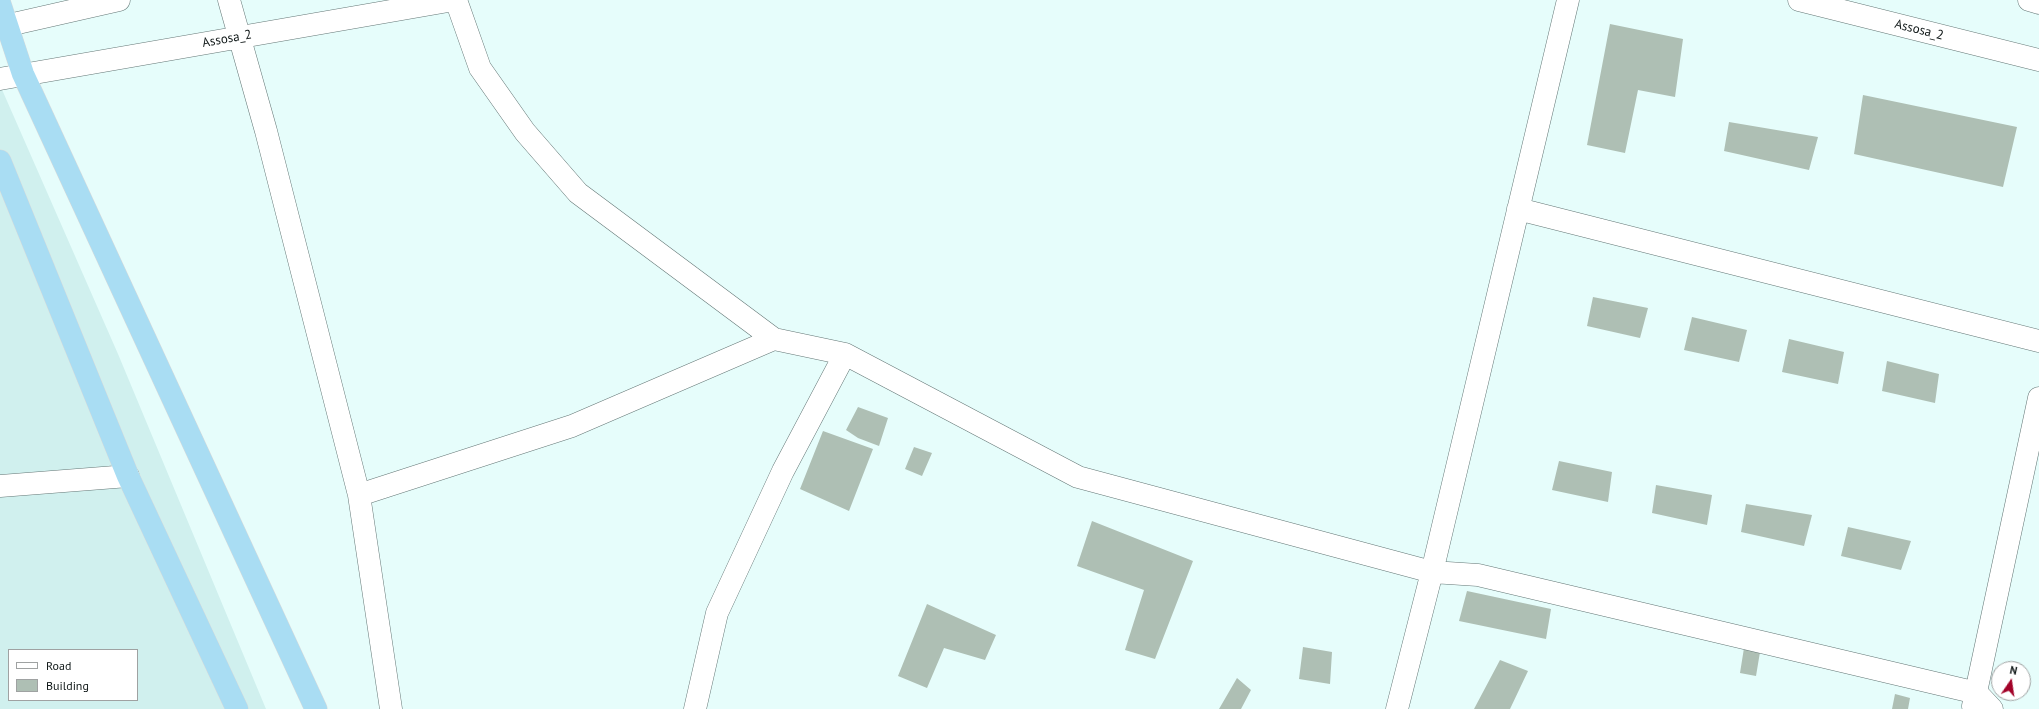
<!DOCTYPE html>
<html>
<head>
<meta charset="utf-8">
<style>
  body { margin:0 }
  #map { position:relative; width:2039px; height:709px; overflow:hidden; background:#e6fdfb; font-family:"PT Sans",sans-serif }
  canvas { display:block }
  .legend { position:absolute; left:8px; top:649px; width:130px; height:52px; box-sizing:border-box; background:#fff; border:1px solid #9fa2a2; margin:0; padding:5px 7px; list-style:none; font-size:12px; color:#0f1717 }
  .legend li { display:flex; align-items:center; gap:8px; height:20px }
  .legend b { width:20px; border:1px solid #9fa2a2 }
  .north { position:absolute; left:1991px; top:661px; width:40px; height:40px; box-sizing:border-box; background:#fff; border:1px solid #9fa2a2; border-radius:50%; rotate:13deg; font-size:11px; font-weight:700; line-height:16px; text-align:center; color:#0f1717 }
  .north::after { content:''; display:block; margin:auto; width:14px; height:18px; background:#a20228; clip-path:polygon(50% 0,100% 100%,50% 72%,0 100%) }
</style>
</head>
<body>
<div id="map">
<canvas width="2039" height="709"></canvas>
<ul class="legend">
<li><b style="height:5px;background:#fff"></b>Road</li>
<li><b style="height:11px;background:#aebfb4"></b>Building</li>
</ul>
<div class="north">N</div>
</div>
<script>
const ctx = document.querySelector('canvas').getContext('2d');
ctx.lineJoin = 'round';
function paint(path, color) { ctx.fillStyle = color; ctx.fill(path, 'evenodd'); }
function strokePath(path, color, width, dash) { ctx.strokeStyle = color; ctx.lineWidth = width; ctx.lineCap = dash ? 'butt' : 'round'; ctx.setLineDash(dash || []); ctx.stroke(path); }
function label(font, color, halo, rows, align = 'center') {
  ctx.font = font + ' "PT Sans",sans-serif'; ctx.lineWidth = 3.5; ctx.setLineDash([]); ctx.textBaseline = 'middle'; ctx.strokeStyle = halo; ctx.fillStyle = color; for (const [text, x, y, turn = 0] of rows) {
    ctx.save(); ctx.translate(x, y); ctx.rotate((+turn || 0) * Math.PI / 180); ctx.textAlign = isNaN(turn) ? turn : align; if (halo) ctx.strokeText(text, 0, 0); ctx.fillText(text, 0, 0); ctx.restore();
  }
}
const built = new Path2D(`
  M0,85L118,354L266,709H0ZM9,650H137V700H9Z`);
const building = new Path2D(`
  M1610,24L1683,39L1675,97L1638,90L1625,153L1587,145Z
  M1863,95L2017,127L2003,187L1854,154Z
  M1729,122L1818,137L1809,170L1724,151Z
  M1593,297L1648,308L1640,338L1587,326Z
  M1692,317L1747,330L1739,362L1684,350Z
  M1789,339L1844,352L1838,384L1782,372Z
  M1887,361L1939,374L1935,403L1882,391Z
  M858,407L888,418L879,446L858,438L846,430Z
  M823,431L873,449L849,511L800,489Z
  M914,447L932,453L922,476L905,469Z
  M1559,461L1612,472L1608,502L1552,490Z
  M1656,485L1712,495L1707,525L1652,513Z
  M1746,504L1812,515L1804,546L1741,532Z
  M1092,521L1193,561L1155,659L1125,650L1144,590L1077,566Z
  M1848,527L1911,541L1901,570L1841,556Z
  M1467,591L1551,609L1546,639L1459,621Z
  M927,604L996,635L985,660L944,648L927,688L898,676Z
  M1303,647L1332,652L1330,684L1299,679Z
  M1744,648L1760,652L1756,676L1740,673Z
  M1500,660L1528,671L1510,709H1474Z
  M1237,678L1251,690L1241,709H1219Z
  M1895,694L1910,698L1908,709H1892Z`);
const minor = new Path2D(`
  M229,0L266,131L359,495L391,709
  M456,0L480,68L525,132L578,193L774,339L845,354L1078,477L1432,572L1478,575L1977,693L1992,709
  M1799,0L2039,60
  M2029,0L2039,3
  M0,27L119,0
  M0,79L454,0
  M1518,209L2039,341
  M0,486L128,476
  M359,495L572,426L774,339
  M1973,706L2039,398
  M695,709L717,613L783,471L845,354
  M1397,709L1432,572L1568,0`);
const highway = new Path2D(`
  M0,4L23,74L316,709
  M0,161L128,476L237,709`);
const streetNames = [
  ["Assosa_2",1919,30,14],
  ["Assosa_2",227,39,-10]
];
paint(built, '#d0f0ee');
paint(building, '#aebfb4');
strokePath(minor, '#647776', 23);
strokePath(highway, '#d9dada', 23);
strokePath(minor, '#fff', 22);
strokePath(highway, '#a9ddf3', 22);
label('13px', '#0f1717', '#fff', streetNames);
</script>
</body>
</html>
